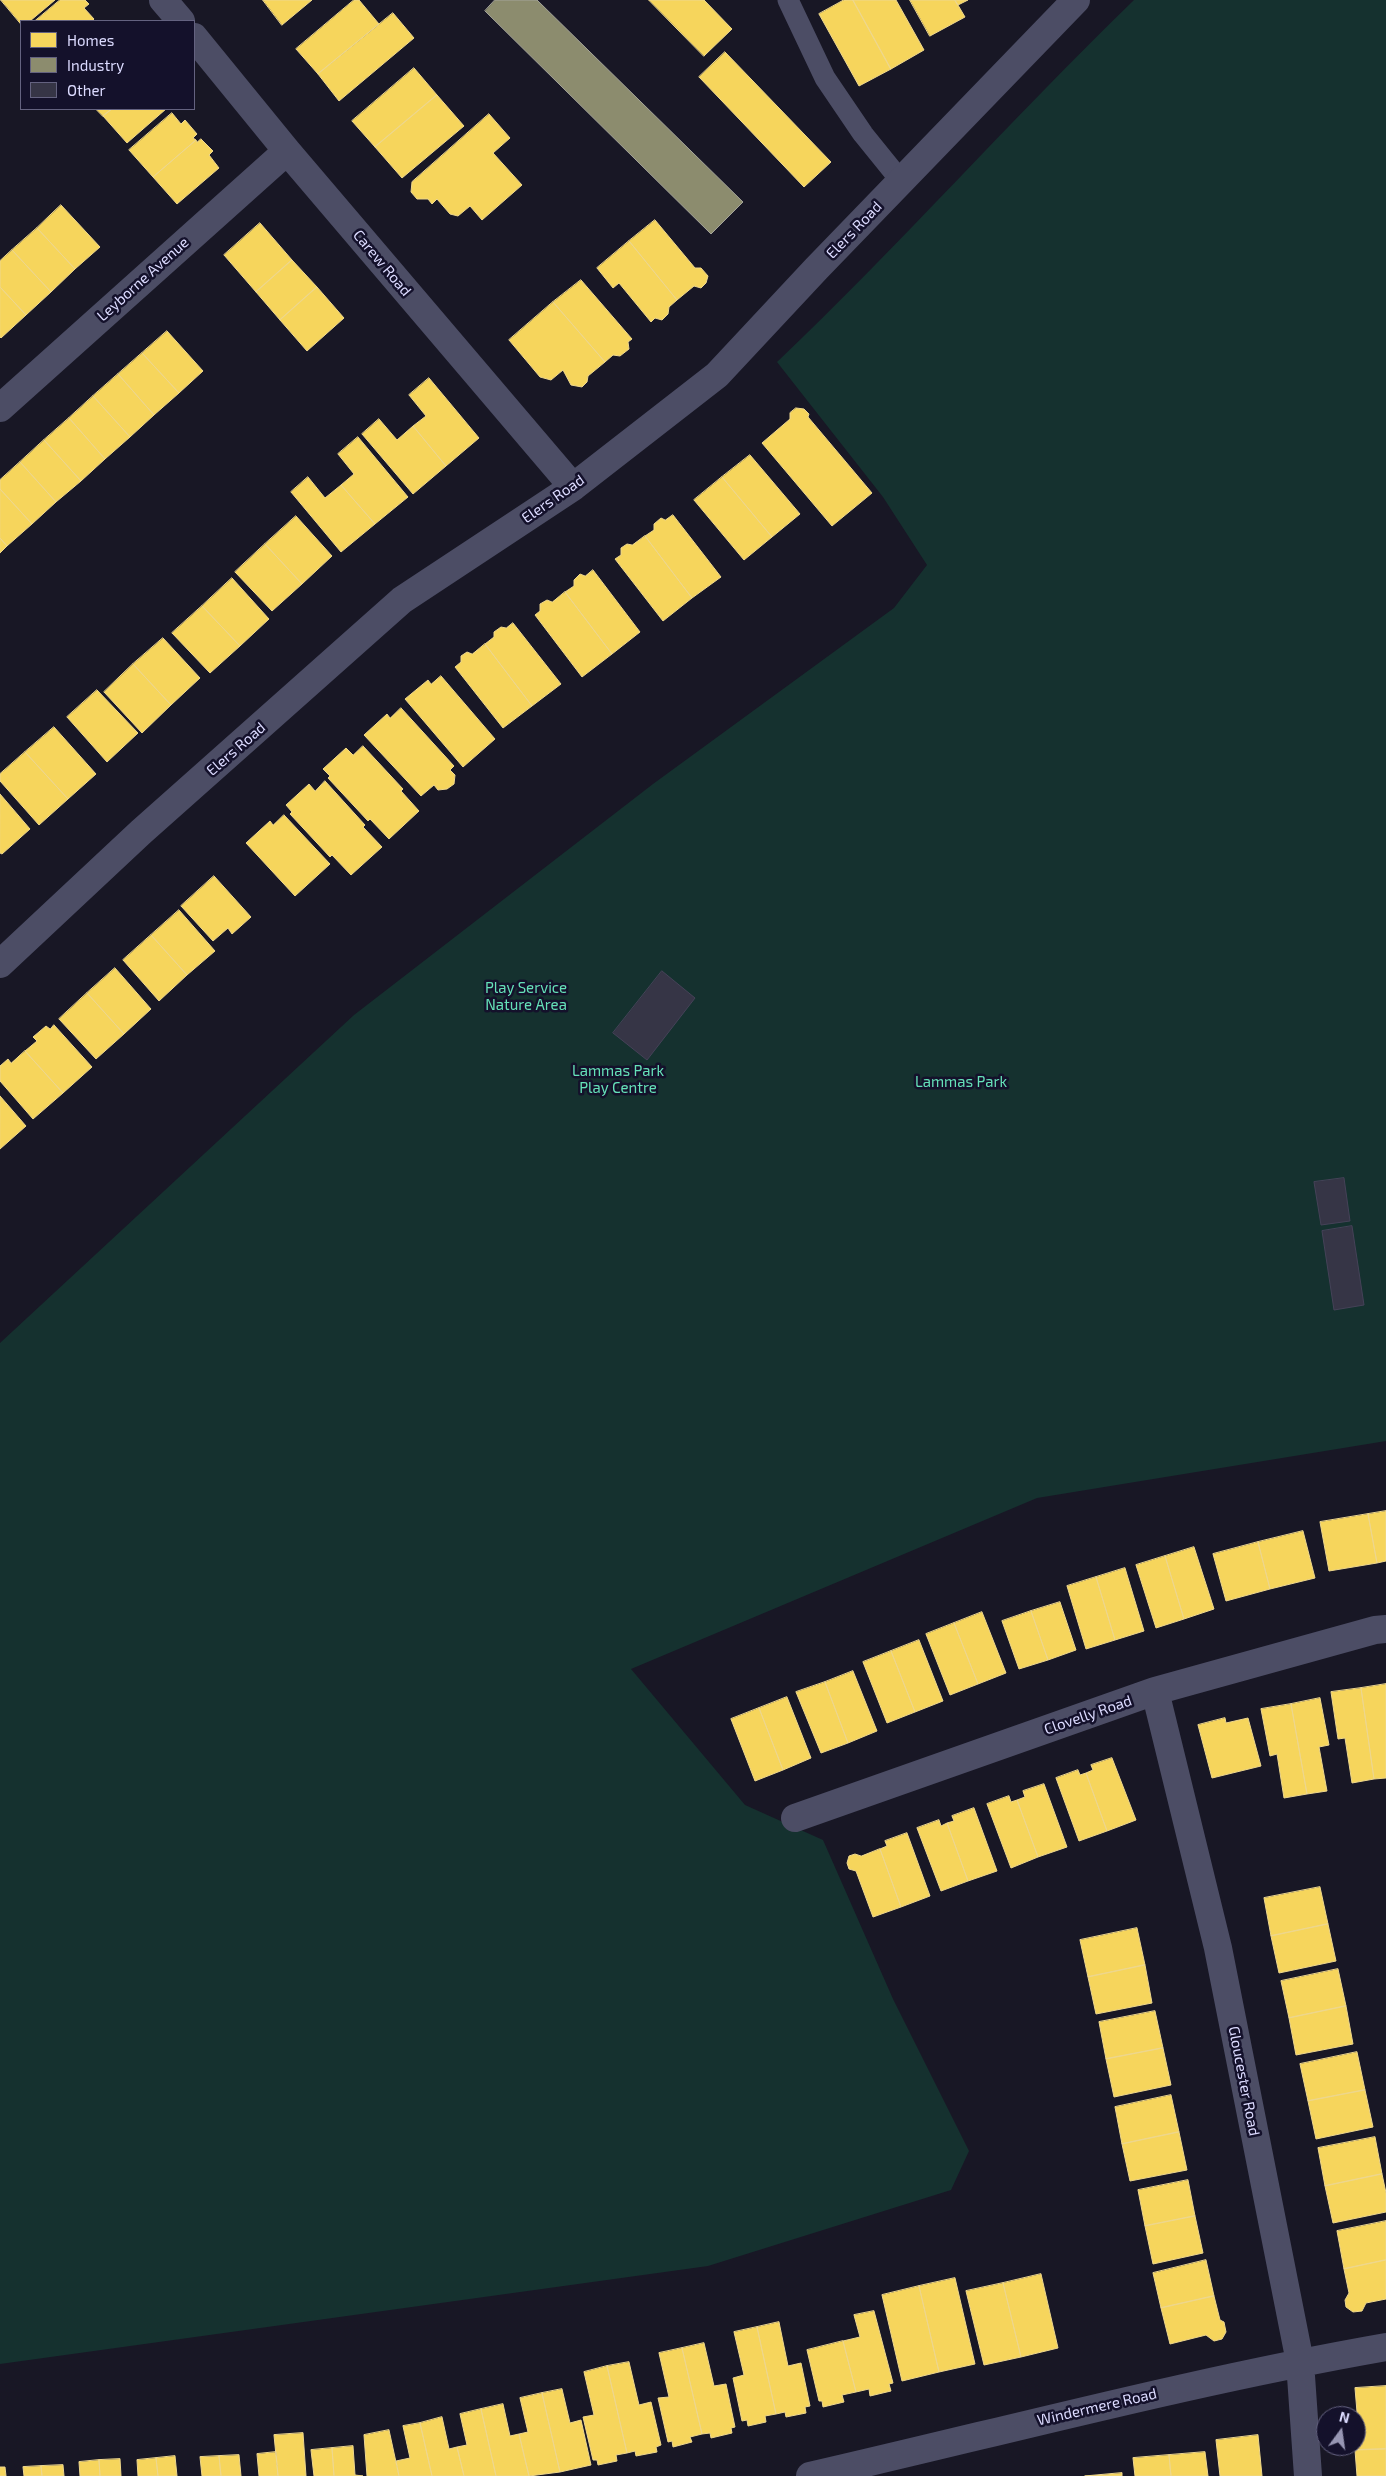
<!DOCTYPE html>
<html>
<head>
<meta charset="utf-8">
<style>
  body { margin:0 }
  #map { position:relative; width:1386px; height:2476px; overflow:hidden; background:#181725; font-family:"Exo 2",sans-serif }
  canvas { display:block }
  .legend { position:absolute; left:20px; top:20px; width:175px; height:90px; box-sizing:border-box; background:#14112b; border:1px solid #646280; margin:0; padding:6px 9px; list-style:none; font-size:15px; color:#dcdbff }
  .legend li { display:flex; align-items:center; gap:10px; height:25px }
  .legend b { width:25px; border:1px solid #646280 }
  .north { position:absolute; left:1316px; top:2406px; width:50px; height:50px; box-sizing:border-box; background:#14112b; border:1px solid #646280; border-radius:50%; rotate:14deg; font-size:14px; font-weight:700; line-height:20px; text-align:center; color:#dcdbff }
  .north::after { content:''; display:block; margin:auto; width:18px; height:22px; background:#9796b3; clip-path:polygon(50% 0,100% 100%,50% 72%,0 100%) }
</style>
</head>
<body>
<div id="map">
<canvas width="1386" height="2476"></canvas>
<ul class="legend">
<li><b style="height:14px;background:#f6d55c"></b>Homes</li>
<li><b style="height:14px;background:#8c8c6e"></b>Industry</li>
<li><b style="height:14px;background:#363546"></b>Other</li>
</ul>
<div class="north">N</div>
</div>
<script>
const ctx = document.querySelector('canvas').getContext('2d');
ctx.lineJoin = 'round';
function paint(path, color) { ctx.fillStyle = color; ctx.fill(path, 'evenodd'); }
function strokePath(path, color, width, dash) { ctx.strokeStyle = color; ctx.lineWidth = width; ctx.lineCap = dash ? 'butt' : 'round'; ctx.setLineDash(dash || []); ctx.stroke(path); }
function label(font, color, halo, rows, align = 'center') {
  ctx.font = font + ' "Exo 2",sans-serif'; ctx.lineWidth = 5; ctx.setLineDash([]); ctx.textBaseline = 'middle'; ctx.strokeStyle = halo; ctx.fillStyle = color; for (const [text, x, y, turn = 0] of rows) {
    ctx.save(); ctx.translate(x, y); ctx.rotate((+turn || 0) * Math.PI / 180); ctx.textAlign = isNaN(turn) ? turn : align; if (halo) ctx.strokeText(text, 0, 0); ctx.fillText(text, 0, 0); ctx.restore();
  }
}
const green = new Path2D(`
  M1134,0H1386V1441L1037,1498L631,1669L745,1805L823,1840L893,1999L969,2151L951,2190L708,2266L0,2364V1343L354,1015L653,784L894,608L927,565L883,497L777,362C900,245 1012,118 1134,0Z`);
const homes = new Path2D(`
  M1,0H55L30,21H21V24Z
  M60,0H85L89,4L84,8L94,19L92,21H35Z
  M263,0H312L282,25Z
  M354,0H359L379,24L318,74L296,49Z
  M649,0H704L732,29L704,56Z
  M844,0H853L891,69L859,86L819,14Z
  M853,0H896L924,50L891,69Z
  M910,0H955L965,17L930,36Z
  M955,0H968L958,5Z
  M393,13L414,38L339,101L318,74Z
  M725,52L831,162L804,187L699,77Z
  M414,68L437,95L375,147L352,121Z
  M437,95L464,126L402,178L375,147Z
  M96,109H112L103,116Z
  M112,109H166L127,143L103,116Z
  M172,113L181,124L185,120L197,134L193,138L196,140L153,177L129,150Z
  M489,114L510,138L493,153L522,185L482,220L470,206L458,216L450,214L437,199L432,204L428,199H417L411,192L412,182Z
  M201,139L213,151L209,155L219,168L177,204L153,177L196,140L197,142Z
  M61,205L100,247L75,269L37,228Z
  M655,220L695,268H701L708,276L706,283L701,288L694,286L677,300L629,241Z
  M260,223L292,260L256,292L224,255Z
  M37,228L75,269L51,292L12,250Z
  M629,241L677,300L669,307L668,314L662,320L655,318L651,322L619,283L613,288L597,268Z
  M12,250L51,292L26,315L0,287V261Z
  M292,260L317,287L280,320L256,292Z
  M581,280L632,339L628,342L629,349L620,356L613,355L605,362L553,302Z
  M0,287L26,315L1,338L0,337Z
  M317,287L344,318L307,351L280,320Z
  M553,302L605,362L588,376L587,382L582,387L571,385L563,370L551,380L540,377L509,340Z
  M167,331L203,371L179,393L142,353Z
  M142,353L179,393L154,415L118,374Z
  M118,374L154,415L130,437L93,396Z
  M429,378L479,438L446,466L413,426L426,416L409,395Z
  M93,396L130,437L105,459L69,418Z
  M796,408L804,409L809,414L808,417L872,493L832,526L762,443L790,419V413Z
  M69,418L105,459L81,481L44,440Z
  M379,419L397,440L413,426L446,466L413,494L362,434Z
  M358,437L408,497L375,524L341,485L354,474L338,454Z
  M44,440L81,481L56,502L20,462Z
  M750,455L800,514L772,537L722,477Z
  M20,462L56,502L32,524L0,489V480Z
  M308,477L325,498L341,485L375,524L341,552L291,492Z
  M722,477L772,537L744,560L694,500Z
  M0,489L32,524L7,546L0,538Z
  M673,515L721,577L692,598L645,536L654,530V524L661,518L665,520Z
  M296,516L332,556L302,584L265,544Z
  M645,536L692,598L663,621L615,559L621,555V548L627,544L632,545Z
  M0,538L7,546L0,553Z
  M265,544L302,584L272,611L235,572Z
  M593,570L640,632L612,654L565,592L574,586V580L580,574L585,576Z
  M232,578L269,619L240,646L202,606Z
  M565,592L612,654L582,677L535,615L540,611V604L547,600L552,602Z
  M202,606L240,646L210,673L172,633Z
  M513,623L561,684L532,706L485,644L494,637V632L501,627L506,628Z
  M163,638L200,678L171,705L133,664Z
  M485,644L532,706L503,728L455,667L461,662V656L467,652L472,654Z
  M133,664L171,705L142,733L104,692Z
  M441,676L495,739L463,767L405,699L428,680L431,684Z
  M97,690L138,733L107,762L67,717Z
  M401,708L454,766L450,770L455,775L454,784L447,789L438,790L434,785L421,796L364,735L387,714L390,718Z
  M54,727L96,774L68,799L25,752Z
  M363,746L403,789L401,791L419,811L389,839L370,819L368,821L328,778L330,776L323,769L346,748L353,755Z
  M25,752L68,799L39,825L0,781V774Z
  M325,781L365,825L363,827L382,847L351,875L332,855L330,857L290,814L292,812L286,805L309,784L315,791Z
  M0,794L30,829L2,854L0,853Z
  M284,815L330,864L295,896L246,843L270,821L273,825Z
  M214,876L251,917L232,934L228,928L213,941L181,906Z
  M179,910L215,951L187,975L151,935Z
  M151,935L187,975L159,1001L123,960Z
  M115,968L151,1009L124,1034L87,993Z
  M87,993L124,1034L96,1059L59,1019Z
  M54,1025L92,1067L63,1093L25,1051L37,1041L33,1037L46,1026L50,1029Z
  M25,1051L63,1093L33,1119L0,1081V1066L8,1059L11,1063Z
  M0,1096L26,1126L0,1149Z
  M1386,1511V1561L1377,1563L1368,1514Z
  M1368,1514L1377,1563L1329,1571L1320,1522Z
  M1303,1531L1315,1578L1270,1589L1258,1542Z
  M1258,1542L1270,1589L1226,1601L1213,1554Z
  M1194,1547L1214,1609L1184,1619L1165,1556Z
  M1165,1556L1184,1619L1156,1628L1136,1565Z
  M1125,1568L1144,1631L1115,1640L1096,1577Z
  M1096,1577L1115,1640L1086,1649L1067,1586Z
  M1060,1602L1076,1650L1048,1660L1031,1611Z
  M1031,1611L1048,1660L1019,1669L1002,1621Z
  M982,1612L1006,1673L978,1684L954,1623Z
  M954,1623L978,1684L950,1695L926,1634Z
  M919,1640L943,1701L915,1712L891,1651Z
  M891,1651L915,1712L887,1723L863,1662Z
  M853,1671L877,1731L848,1743L825,1682Z
  M825,1682L848,1743L821,1753L796,1692Z
  M1386,1684V1778L1374,1779L1361,1688Z
  M1361,1688L1374,1779L1352,1783L1345,1738L1338,1739L1331,1692Z
  M787,1697L811,1758L783,1770L759,1708Z
  M1320,1698L1329,1745L1319,1747L1327,1791L1307,1794L1291,1704Z
  M1291,1704L1307,1794L1284,1798L1277,1754L1270,1756L1261,1709Z
  M759,1708L783,1770L755,1781L731,1719Z
  M1225,1718L1226,1723L1248,1718L1261,1766L1212,1778L1198,1725Z
  M1112,1758L1136,1820L1107,1831L1086,1773L1093,1770L1091,1765Z
  M1078,1770L1080,1775L1086,1773L1107,1831L1079,1841L1056,1778Z
  M1044,1784L1067,1847L1038,1857L1017,1800L1025,1797L1023,1791Z
  M1009,1796L1011,1802L1017,1800L1038,1857L1011,1868L987,1804Z
  M974,1808L997,1871L968,1881L947,1823L954,1821L952,1816Z
  M939,1820L941,1826L947,1823L968,1881L941,1891L917,1828Z
  M907,1833L930,1896L901,1907L880,1849L887,1846L885,1841Z
  M880,1849L901,1907L873,1917L856,1871L849,1869L847,1863L849,1856L855,1854L861,1856Z
  M1320,1887L1328,1924L1271,1936L1264,1898Z
  M1328,1924L1336,1961L1279,1973L1271,1936Z
  M1137,1928L1145,1965L1088,1977L1080,1940Z
  M1145,1965L1152,2003L1096,2014L1088,1977Z
  M1338,1969L1346,2006L1289,2018L1281,1981Z
  M1346,2006L1353,2044L1296,2055L1289,2018Z
  M1155,2011L1163,2048L1106,2059L1099,2022Z
  M1163,2048L1171,2085L1114,2097L1106,2059Z
  M1357,2052L1365,2090L1308,2101L1300,2064Z
  M1365,2090L1373,2127L1316,2139L1308,2101Z
  M1171,2095L1179,2132L1122,2144L1115,2107Z
  M1179,2132L1187,2170L1130,2181L1122,2144Z
  M1375,2137L1382,2174L1325,2186L1318,2148Z
  M1382,2174L1386,2193V2212L1333,2223L1325,2186Z
  M1188,2180L1195,2216L1145,2226L1138,2190Z
  M1195,2216L1203,2253L1153,2264L1145,2226Z
  M1386,2221V2260L1344,2269L1337,2231Z
  M1206,2260L1214,2296L1161,2308L1153,2273Z
  M1386,2260V2299L1366,2303L1362,2311L1353,2312L1346,2307L1345,2300L1349,2293L1344,2269Z
  M1041,2274L1058,2348L1021,2357L1003,2283Z
  M955,2278L975,2364L939,2372L919,2286Z
  M1003,2283L1021,2357L984,2365L966,2291Z
  M919,2286L939,2372L902,2381L882,2295Z
  M1214,2296L1220,2320L1224,2322L1226,2332L1222,2339L1214,2341L1206,2335L1170,2344L1161,2308Z
  M874,2311L893,2383L889,2384L891,2391L870,2396L869,2389L856,2392L843,2341L860,2337L854,2315Z
  M779,2322L788,2366L801,2363L810,2406L805,2407L806,2413L786,2417L785,2412L776,2414L757,2327Z
  M757,2327L776,2414L765,2416L766,2422L748,2426L747,2420L742,2421L733,2378L744,2375L734,2332Z
  M843,2341L856,2392L842,2395L844,2402L823,2407L822,2401H819L807,2350Z
  M704,2343L714,2386L726,2384L735,2427L731,2428L732,2433L711,2438L710,2433L702,2434L682,2348Z
  M682,2348L702,2434L690,2437L692,2442L673,2447L672,2441L668,2442L658,2398L669,2397L659,2353Z
  M629,2362L639,2405L651,2402L661,2445L656,2447L657,2452L636,2456L635,2451L627,2453L607,2366Z
  M607,2366L627,2453L616,2455L617,2461L598,2465L597,2460H593L583,2417L594,2415L584,2372Z
  M1386,2386V2449L1355,2450L1356,2416H1352V2412H1357L1355,2388Z
  M562,2389L570,2423L581,2420L591,2465L560,2472L542,2393Z
  M542,2393L560,2472L529,2476L519,2434L528,2432L520,2398Z
  M503,2404L510,2436L519,2434L529,2476H496L481,2409Z
  M481,2409L496,2476H464L457,2447L467,2445L460,2414Z
  M442,2417L449,2449L457,2447L464,2476H432L420,2423Z
  M420,2423L432,2476H399L396,2461L410,2458L403,2426Z
  M389,2430L399,2476H367L364,2435Z
  M303,2433L306,2476H278L274,2435Z
  M1258,2435L1262,2476H1220L1216,2440Z
  M353,2446L355,2475L363,2476H334L332,2448Z
  M332,2448L334,2476H314L311,2450Z
  M1386,2449V2476H1357L1355,2450Z
  M276,2452L278,2476H259L257,2454Z
  M1205,2452L1208,2476H1171L1169,2455Z
  M239,2455L241,2476H221L219,2456Z
  M1169,2455L1171,2476H1135L1133,2458Z
  M175,2456L177,2476H158L156,2458Z
  M219,2456L221,2476H202L200,2457Z
  M156,2458L158,2476H138L137,2460Z
  M120,2459L121,2476H100L99,2460Z
  M99,2460L100,2476H80L79,2462Z
  M63,2465L64,2476H42L41,2466Z
  M41,2466L42,2476H24L23,2467Z
  M0,2467H5L6,2476H0Z
  M1122,2473V2476H1085Z`);
const industry = new Path2D(`
  M495,0H537L743,202L711,234L485,11Z`);
const building = new Path2D(`
  M662,971L695,998L647,1060L613,1033Z
  M1344,1178L1350,1221L1321,1225L1314,1182Z
  M1352,1226L1364,1305L1334,1310L1322,1231Z`);
const lane = new Path2D(`
  M788,0L825,78L863,134L901,181`);
const street = new Path2D(`
  M163,0L181,21
  M194,37L287,151L573,487
  M0,408L287,151
  M0,964L141,832L402,600L573,487L717,375L816,269L1076,0
  M1155,1691L1218,1948L1300,2362L1308,2476
  M795,1818L1155,1691L1375,1630L1386,1629
  M810,2476C1002,2432 1192,2381 1386,2347`);
const streetNames = [
  ["Elers Road",854,230,-46],
  ["Carew Road",382,263,50],
  ["Leyborne Avenue",143,279,-42],
  ["Elers Road",553,499,-35],
  ["Elers Road",236,749,-41],
  ["Clovelly Road",1088,1715,-19],
  ["Gloucester Road",1244,2081,79],
  ["Windermere Road",1097,2407,-13]
];
const parkNames = [
  ["Play Service",526,988],
  ["Nature Area",526,1005],
  ["Lammas Park",618,1071],
  ["Play Centre",618,1088],
  ["Lammas Park",961,1082]
];
paint(green, '#15312f');
paint(homes, '#f6d55c');
strokePath(homes, '#eed78d', 1);
paint(industry, '#8c8c6e');
strokePath(industry, '#a4a49a', 1);
paint(building, '#363546');
strokePath(building, '#454258', 1);
strokePath(lane, '#4c4d65', 21);
strokePath(street, '#4c4d65', 28);
label('15px', '#dcdbff', '#14112b', streetNames);
label('15px', '#65e1b8', '#14112b', parkNames);
</script>
</body>
</html>
